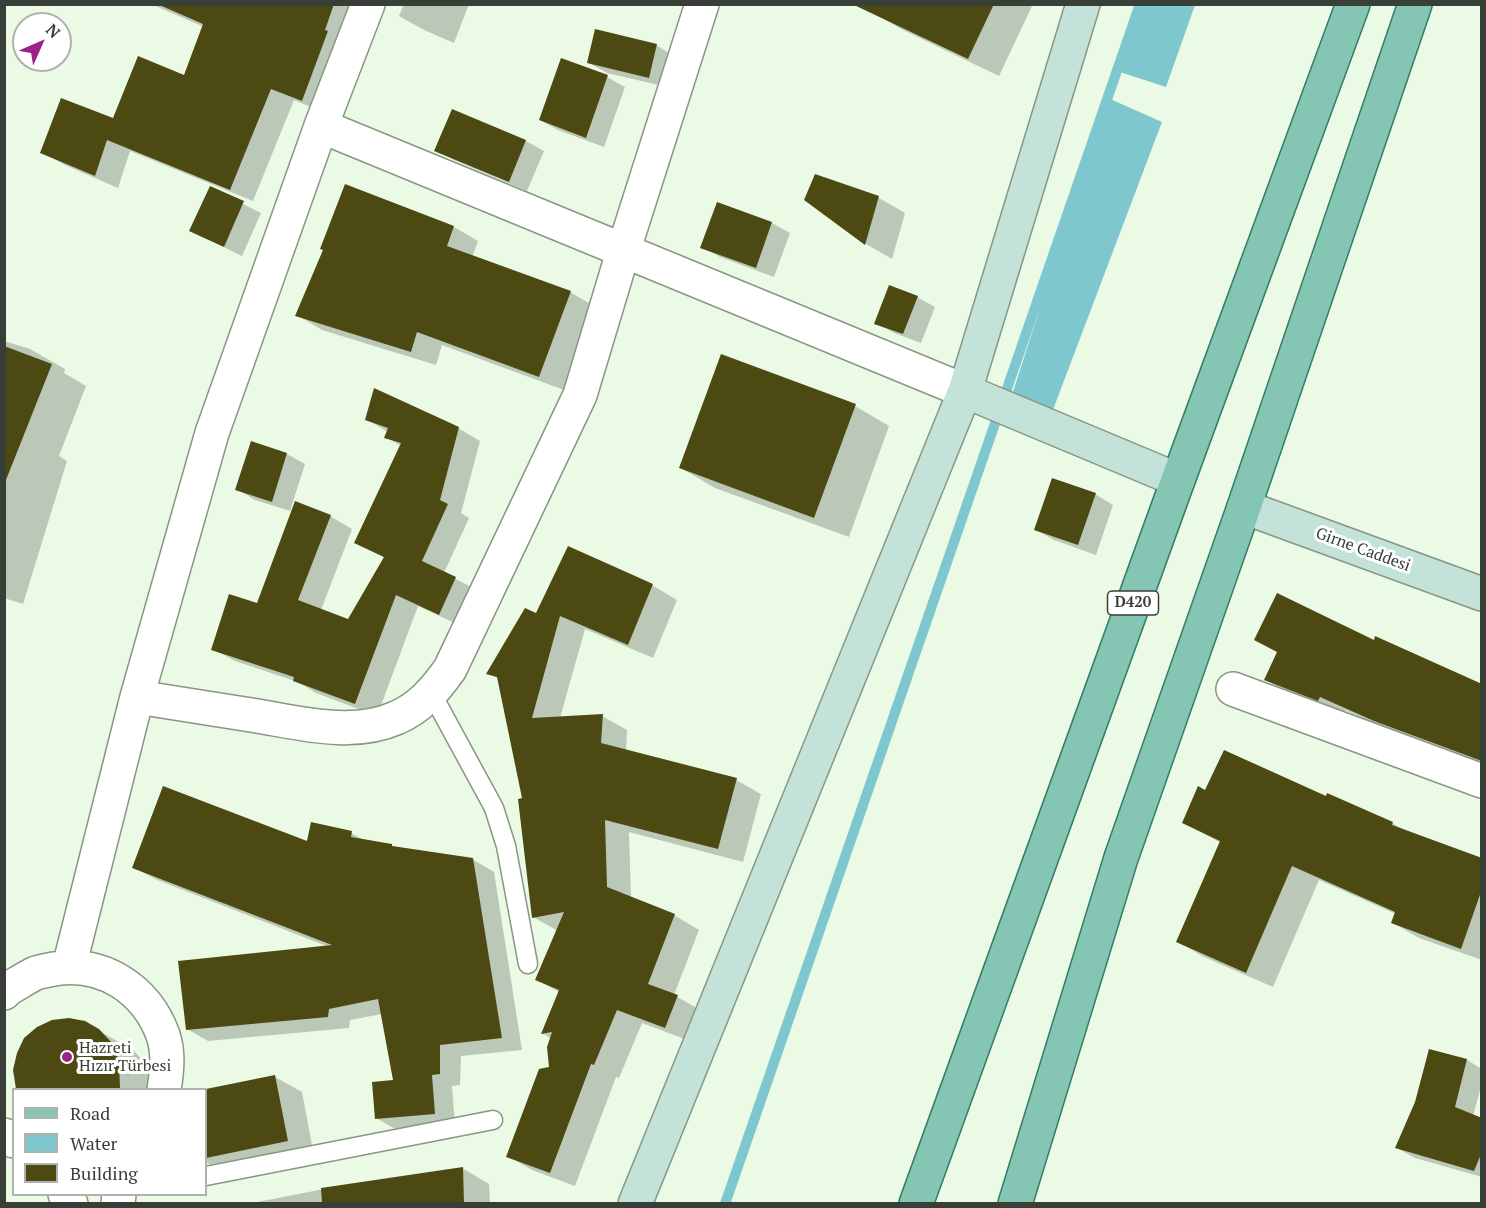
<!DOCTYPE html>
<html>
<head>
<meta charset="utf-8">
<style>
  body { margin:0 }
  #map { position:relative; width:1486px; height:1208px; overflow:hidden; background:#eafae5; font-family:"PT Serif",serif }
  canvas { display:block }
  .frame { position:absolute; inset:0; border:6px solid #383f36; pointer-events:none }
  .legend { position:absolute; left:12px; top:1088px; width:195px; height:108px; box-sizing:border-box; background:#fff; border:2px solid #afb2af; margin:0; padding:8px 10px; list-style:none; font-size:18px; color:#383f36 }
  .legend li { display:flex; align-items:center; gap:12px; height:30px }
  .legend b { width:30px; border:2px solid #afb2af }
  .north { position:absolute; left:12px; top:12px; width:60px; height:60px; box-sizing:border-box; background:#fff; border:2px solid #afb2af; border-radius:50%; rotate:45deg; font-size:16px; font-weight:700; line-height:24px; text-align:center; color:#383f36 }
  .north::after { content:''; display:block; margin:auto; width:21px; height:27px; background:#982583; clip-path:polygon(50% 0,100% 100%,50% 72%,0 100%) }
</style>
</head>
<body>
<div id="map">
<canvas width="1486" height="1208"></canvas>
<div class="frame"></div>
<ul class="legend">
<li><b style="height:8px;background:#85c5b4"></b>Road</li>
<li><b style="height:16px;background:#7fc7ce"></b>Water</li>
<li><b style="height:16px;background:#4c4913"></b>Building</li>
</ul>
<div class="north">N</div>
</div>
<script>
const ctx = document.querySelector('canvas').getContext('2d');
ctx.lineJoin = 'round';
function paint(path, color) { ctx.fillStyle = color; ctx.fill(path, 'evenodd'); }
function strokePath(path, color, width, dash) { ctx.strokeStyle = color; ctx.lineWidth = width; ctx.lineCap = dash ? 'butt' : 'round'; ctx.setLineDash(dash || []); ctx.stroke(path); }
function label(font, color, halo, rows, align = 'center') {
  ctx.font = font + ' "PT Serif",serif'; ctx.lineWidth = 6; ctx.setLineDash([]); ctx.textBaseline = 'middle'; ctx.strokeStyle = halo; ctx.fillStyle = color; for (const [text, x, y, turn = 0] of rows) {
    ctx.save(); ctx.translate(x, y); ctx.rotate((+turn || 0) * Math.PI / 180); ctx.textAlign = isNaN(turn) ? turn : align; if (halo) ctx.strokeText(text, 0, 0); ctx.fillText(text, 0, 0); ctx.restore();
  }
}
const water = new Path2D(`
  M1141,5H1195L1166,87L1117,71Z
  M1108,98L1162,122L1051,415L1010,401Z`);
const shadow = new Path2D(`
  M151,4H361L325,113L294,100L253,201L130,151L118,188L65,165L42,152L114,120L184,77L204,27Z
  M404,4H469L454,43L424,30L399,16Z
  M874,4H1033L999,76L903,30L871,12Z
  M656,45L674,56L667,87L607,73L589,63Z
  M607,77L625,87L604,147L558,130L540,120Z
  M453,111L526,141L544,151L527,191L454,160L436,150Z
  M816,176L879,198L905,213L892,259L866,244L806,199Z
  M346,186L454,227L478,241L472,257L570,292L594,306L564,390L442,345L436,365L322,330L297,315L325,250Z
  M211,188L261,213L242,256L191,231Z
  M718,204L772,223L790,233L774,277L720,257L702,247Z
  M917,297L935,307L921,343L894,333L876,323Z
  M4,341L30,349L65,369L64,373L86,386L59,456L67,461L23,604L4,598Z
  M855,406L889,426L849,537L715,488L681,468Z
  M366,419L458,428L480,441L461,513L469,518L444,573L477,590L461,626L418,606L377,716L316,693L298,682L235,661L213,649L258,605L330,516L352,529L321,610L349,621L385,558L356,543L401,446L386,437L388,432Z
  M252,443L287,454L305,464L290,511L255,500L237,489Z
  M1095,494L1113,505L1096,555L1054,540L1036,530Z
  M652,585L677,600L653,658L585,629L560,718L602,716L627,730L626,751L736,780L761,794L743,862L629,832L631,898L674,915L699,930L674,995L702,1011L690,1041L642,1023L619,1078L616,1077L575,1186L532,1170L508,1156L551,1068L552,1039L542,1033L559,992L537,980L558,931L533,917L524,800L499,679L488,673L537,615Z
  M1375,642L1482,686V765L1401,735L1345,710L1344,714L1290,694L1266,680Z
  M1206,792L1327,798L1392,823L1411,834L1482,859V960L1419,938L1393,923L1396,914L1319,880L1273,987L1204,957L1178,942L1221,843L1184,823Z
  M351,833L366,841L391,845L398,849L472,859L494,872L522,1050L461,1056L460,1085L452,1086L455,1125L397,1130L376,1118L395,1082L382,1014L350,1020L349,1028L208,1041L187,1029L329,947L155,879L134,867L308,843Z
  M84,1022L134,1051L146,1064L153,1081L154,1090H19L17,1086Z
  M1430,1051L1467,1060L1482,1069V1083L1473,1116L1482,1119V1177L1415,1158L1397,1148L1416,1102Z
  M275,1077L302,1092L314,1156L226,1174L206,1162V1091Z
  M462,1168L489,1184L490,1204H247L324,1189Z`);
const stream = new Path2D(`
  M725,1204L1140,4`);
const building = new Path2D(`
  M157,4H334L325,30L328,31L302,101L271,89L230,190L107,140L95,176L40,153L61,98L113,118L138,56L184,75L203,24Z
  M852,4H994L968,59Z
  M595,29L657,44L649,78L587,63Z
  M561,58L608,75L586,138L539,120Z
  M452,109L526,140L509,182L434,151Z
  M815,174L879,196L865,245L804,200Z
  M345,184L454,226L447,246L571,291L539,377L417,332L411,352L295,316L323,250L320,249Z
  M210,186L244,201L224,247L189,231Z
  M717,202L772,222L756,268L700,248Z
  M889,285L918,296L903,334L874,324Z
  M4,346L52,364L6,480H4Z
  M721,354L856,404L814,518L679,468Z
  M374,388L459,427L440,500L448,504L422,561L456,577L439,615L396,595L355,704L293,681L294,677L211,650L229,594L257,603L295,501L331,515L298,600L348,619L384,557L354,543L401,443L384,438L388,428L365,420Z
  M251,441L287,453L272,502L235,490Z
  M1052,478L1096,493L1078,545L1034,530Z
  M568,546L653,584L628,645L560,616L532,718L603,714L601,743L737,778L718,849L605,820L607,887L675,914L648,984L678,995L665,1028L617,1010L594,1065L591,1064L550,1173L506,1157L539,1069L549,1067L547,1047L552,1032L541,1034L559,990L535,980L564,912L532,918L518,799L522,798L497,677L486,674L525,608L536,613Z
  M1277,593L1374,640L1375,636L1482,684V761L1374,721L1320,697L1318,701L1264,680L1277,652L1254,640Z
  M1224,750L1326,796L1327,793L1393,822L1392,825L1482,858V889L1461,949L1391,923L1395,912L1292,866L1246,973L1176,942L1220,841L1182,823L1198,786L1205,790Z
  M163,786L307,841L311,822L352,831L351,837L392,844V846L473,858L502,1038L440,1045V1074L432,1075L435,1114L375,1119L372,1082L393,1080L378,999L329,1009L328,1017L186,1030L178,961L332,945L132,868Z
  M69,1018L85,1021L99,1029L112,1043L119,1060L120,1089H16L13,1070L17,1053L24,1038L37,1027L52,1020Z
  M1429,1049L1467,1059L1455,1107L1482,1118V1152L1474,1171L1395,1148L1415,1102Z
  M275,1075L288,1141L206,1158V1089Z
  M463,1167L464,1203H322L321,1188Z`);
const lane = new Path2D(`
  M432,694L494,808L506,846L528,964
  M206,1176L493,1120`);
const street = new Path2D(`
  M321,126L965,391
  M1233,689L1482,781
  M137,697C175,703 213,709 251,715C297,722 351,738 396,718C420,708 435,690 450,669L580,395L623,252L702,4
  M69,967L137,697L212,433L321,126L368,4
  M4,993L8,989C17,984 27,977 36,973C42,971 49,970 54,969C103,961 146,989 163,1035C169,1053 167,1071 164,1090
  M4,1135L14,1141
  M65,1194L71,1204
  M118,1204L119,1194`);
const secondary = new Path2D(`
  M965,391L1178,480
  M1244,507L1482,594
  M635,1204L965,391L1083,4`);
const primary = new Path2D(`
  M916,1204L1178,480L1353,4
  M1015,1204L1121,858L1244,507L1415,4`);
const markers = [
  [67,1057,6,"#982583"]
];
const shields = [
  [1133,603,51]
];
const shieldNames = [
  ["D420",1133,603]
];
const streetNames = [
  ["Girne Caddesi",1363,550,20]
];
const poiNames = [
  ["Hazreti",79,1048],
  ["Hızır Türbesi",79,1066]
];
paint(water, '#7fc7ce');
paint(shadow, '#0003');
strokePath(stream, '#7fc7ce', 10);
paint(building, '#4c4913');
strokePath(lane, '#889784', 21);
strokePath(street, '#889784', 36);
strokePath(secondary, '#889784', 36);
strokePath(primary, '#357d67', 36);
strokePath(lane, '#fff', 18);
strokePath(street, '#fff', 33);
strokePath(secondary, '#c2e2da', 33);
strokePath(primary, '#85c5b4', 33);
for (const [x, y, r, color] of markers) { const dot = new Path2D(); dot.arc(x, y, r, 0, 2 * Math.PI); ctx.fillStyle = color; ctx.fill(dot); strokePath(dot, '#fff', 2); }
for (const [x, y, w] of shields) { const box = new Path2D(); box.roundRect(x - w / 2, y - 12, w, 24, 4.5); ctx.fillStyle = '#fff'; ctx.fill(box); strokePath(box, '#383f36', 1.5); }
label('bold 15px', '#383f36', null, shieldNames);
label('16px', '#383f36', '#fff', streetNames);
label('16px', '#383f36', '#fff', poiNames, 'left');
</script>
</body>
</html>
